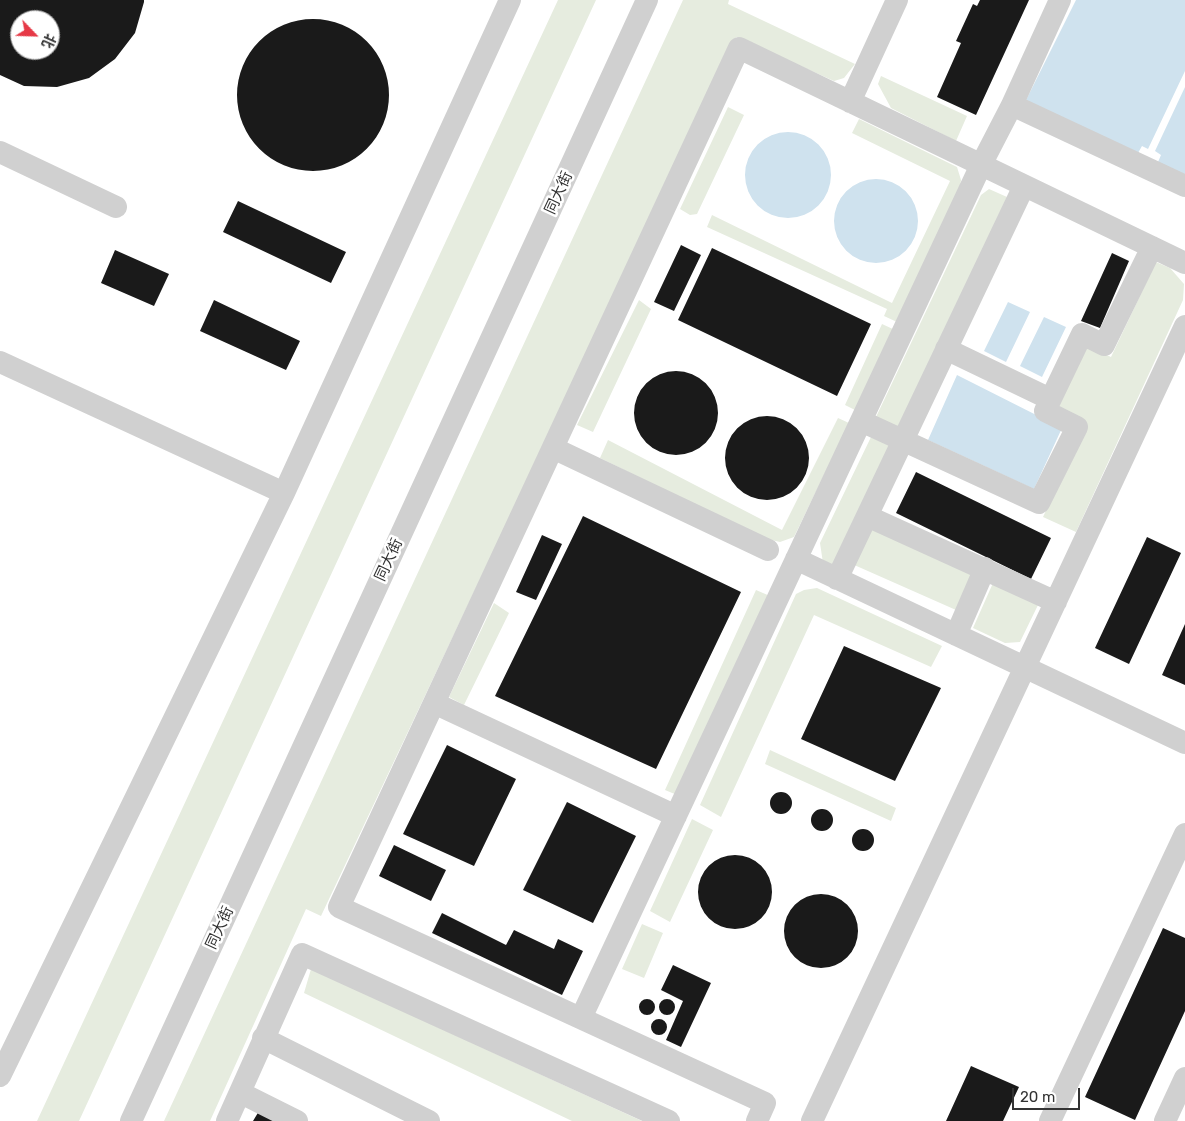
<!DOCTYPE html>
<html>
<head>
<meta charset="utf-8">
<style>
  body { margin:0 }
  #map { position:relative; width:1185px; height:1121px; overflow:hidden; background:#fff; font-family:Rubik,"Noto Sans SC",sans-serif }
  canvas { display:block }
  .north { position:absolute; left:10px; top:10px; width:50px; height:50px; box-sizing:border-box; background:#fff; border:1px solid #adadad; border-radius:50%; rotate:114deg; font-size:14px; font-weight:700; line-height:20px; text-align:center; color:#333 }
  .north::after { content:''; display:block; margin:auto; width:18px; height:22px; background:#e63946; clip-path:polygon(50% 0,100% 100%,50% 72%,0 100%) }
  .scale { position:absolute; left:1012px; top:1088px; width:68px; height:22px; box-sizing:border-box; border:2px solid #333; border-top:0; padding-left:6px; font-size:15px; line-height:18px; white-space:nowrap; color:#333; -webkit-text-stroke:4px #fff; paint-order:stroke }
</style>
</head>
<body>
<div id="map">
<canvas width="1185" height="1121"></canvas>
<div class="north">北</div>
<div class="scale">20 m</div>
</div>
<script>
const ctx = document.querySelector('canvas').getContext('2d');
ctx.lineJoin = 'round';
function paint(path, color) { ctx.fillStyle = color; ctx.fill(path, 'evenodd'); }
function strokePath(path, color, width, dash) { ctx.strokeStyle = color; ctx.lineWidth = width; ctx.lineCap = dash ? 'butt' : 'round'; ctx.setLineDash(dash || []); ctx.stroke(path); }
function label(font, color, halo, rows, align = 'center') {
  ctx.font = font + ' Rubik,"Noto Sans SC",sans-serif'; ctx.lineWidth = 5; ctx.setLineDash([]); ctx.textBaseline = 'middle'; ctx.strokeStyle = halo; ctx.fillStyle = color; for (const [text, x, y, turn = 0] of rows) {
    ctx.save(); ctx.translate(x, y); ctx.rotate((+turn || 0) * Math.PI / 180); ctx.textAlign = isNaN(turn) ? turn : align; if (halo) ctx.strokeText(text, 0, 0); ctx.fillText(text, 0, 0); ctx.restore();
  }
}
const green = new Path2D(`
  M558,0H596L79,1121H37Z
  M683,0H729L728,4L855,64L844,78L834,81L736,37L321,916L306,909L210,1121H164Z
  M881,76L967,116L956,141L891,108L878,84Z
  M728,107L744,115L697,214L690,215L680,209Z
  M859,119L957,167L961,180L959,194L897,322L884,316L887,309L707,227L712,215L892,303L950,181L852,133Z
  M989,189L1007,197L899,428L876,417L981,195Z
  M1156,262L1170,268L1184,284L1183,300L1076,532L1043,517L1086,425L1053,409L1083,344L1111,357Z
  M639,300L651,309L593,432L577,425Z
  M882,324L895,330L857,411L845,405Z
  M838,418L849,423L794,537L780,542L763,538L600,458L608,440L782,530Z
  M871,437L892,447L833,568L823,563L820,543Z
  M872,526L973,571L956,610L852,564Z
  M993,583L1038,605L1020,642L1005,643L973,628Z
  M817,588L942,646L931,667L814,615L721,817L700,805L796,594L804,590Z
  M756,590L770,596L677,795L665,790Z
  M494,603L509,613L464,705L449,697Z
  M770,750L896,808L891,821L765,764Z
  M692,819L713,830L670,922L650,911Z
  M642,924L663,933L644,978L622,969Z
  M311,969L642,1121H572L304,993Z`);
const water = new Path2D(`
  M1076,0H1185V71L1148,149L1142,146L1138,153L1025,102Z
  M1185,87V175L1158,162L1161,155L1155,151Z
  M745 175a43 43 0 1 1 86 0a43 43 0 1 1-86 0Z
  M834 221a42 42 0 1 1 84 0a42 42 0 1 1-84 0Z
  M1008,302L1030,312L1006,362L984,351Z
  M1044,317L1066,327L1042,377L1020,366Z
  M957,375L1062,428L1034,489L928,440Z`);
const building = new Path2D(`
  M0,0H144V2L135,33L115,59L89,78L57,87L24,86L0,75ZM20,20H50V50H20Z
  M980,0H1029L976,115L937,97L961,43L956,41L973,4L977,6Z
  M237 95a76 76 0 1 1 152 0a76 76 0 1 1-152 0Z
  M238,201L346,252L331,283L223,232Z
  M681,245L701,255L674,311L654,302Z
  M712,248L871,324L837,396L678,320Z
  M115,250L169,274L154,306L101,283Z
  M1112,253L1129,261L1100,328L1081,321Z
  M214,300L300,341L286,370L200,331Z
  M634 413a42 42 0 1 1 84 0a42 42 0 1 1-84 0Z
  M725 458a42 42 0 1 1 84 0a42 42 0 1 1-84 0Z
  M916,472L1051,538L1031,579L896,513Z
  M583,516L741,592L656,769L495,696Z
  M542,535L562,544L536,600L516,592Z
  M1147,537L1181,553L1129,664L1095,648Z
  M1185,624V685L1162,675Z
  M844,646L941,688L895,781L801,739Z
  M447,745L516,779L474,866L403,834Z
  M770 803a11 11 0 1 1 22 0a11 11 0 1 1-22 0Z
  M567,802L636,836L593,923L523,890Z
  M811 820a11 11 0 1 1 22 0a11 11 0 1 1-22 0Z
  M852 840a11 11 0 1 1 22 0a11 11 0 1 1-22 0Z
  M394,845L446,870L431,901L379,876Z
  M698 892a37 37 0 1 1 74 0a37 37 0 1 1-74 0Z
  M784 931a37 37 0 1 1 74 0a37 37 0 1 1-74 0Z
  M442,913L506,945L514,930L554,949L558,939L583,951L562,995L432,933Z
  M1163,928L1185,938V1011L1135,1120L1085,1097Z
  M673,965L711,983L681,1047L666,1040L683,1001L661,990Z
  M639 1007a8 8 0 1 1 16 0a8 8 0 1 1-16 0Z
  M659 1007a8 8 0 1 1 16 0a8 8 0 1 1-16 0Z
  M651 1027a8 8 0 1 1 16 0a8 8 0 1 1-16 0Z
  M971,1066L1019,1087L1003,1121H946Z
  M259,1111L277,1121H253Z`);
const minor = new Path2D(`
  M850,102L897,0
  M1012,105L1185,186
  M0,152L116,207
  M946,349L1050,399
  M0,362L284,493
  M861,421L1039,503L1077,427L1045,411L1082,334L1104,345L1152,247
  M553,448L768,550
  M867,516L1056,602
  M796,559L1185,743
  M837,579L1024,186
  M956,635L985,568
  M434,703L676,816
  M581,1018L981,165L1012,105L1060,0
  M263,1038L429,1121
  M0,1076L284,493L510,0
  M241,1093L297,1121
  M131,1121L647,0
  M227,1121L302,954L669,1121
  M757,1121L765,1103L339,907L739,48L1185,263
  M812,1121L1185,326
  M1050,1121L1185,834
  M1165,1121L1185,1078`);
const streetNames = [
  ["同大街",559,193,-65],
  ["同大街",389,560,-65],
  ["同大街",220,928,-65]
];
paint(green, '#e6ecdf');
paint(water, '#cfe2ee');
paint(building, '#1a1a1a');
strokePath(minor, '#d0d0d0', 22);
label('15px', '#333', '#fff', streetNames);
</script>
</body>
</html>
